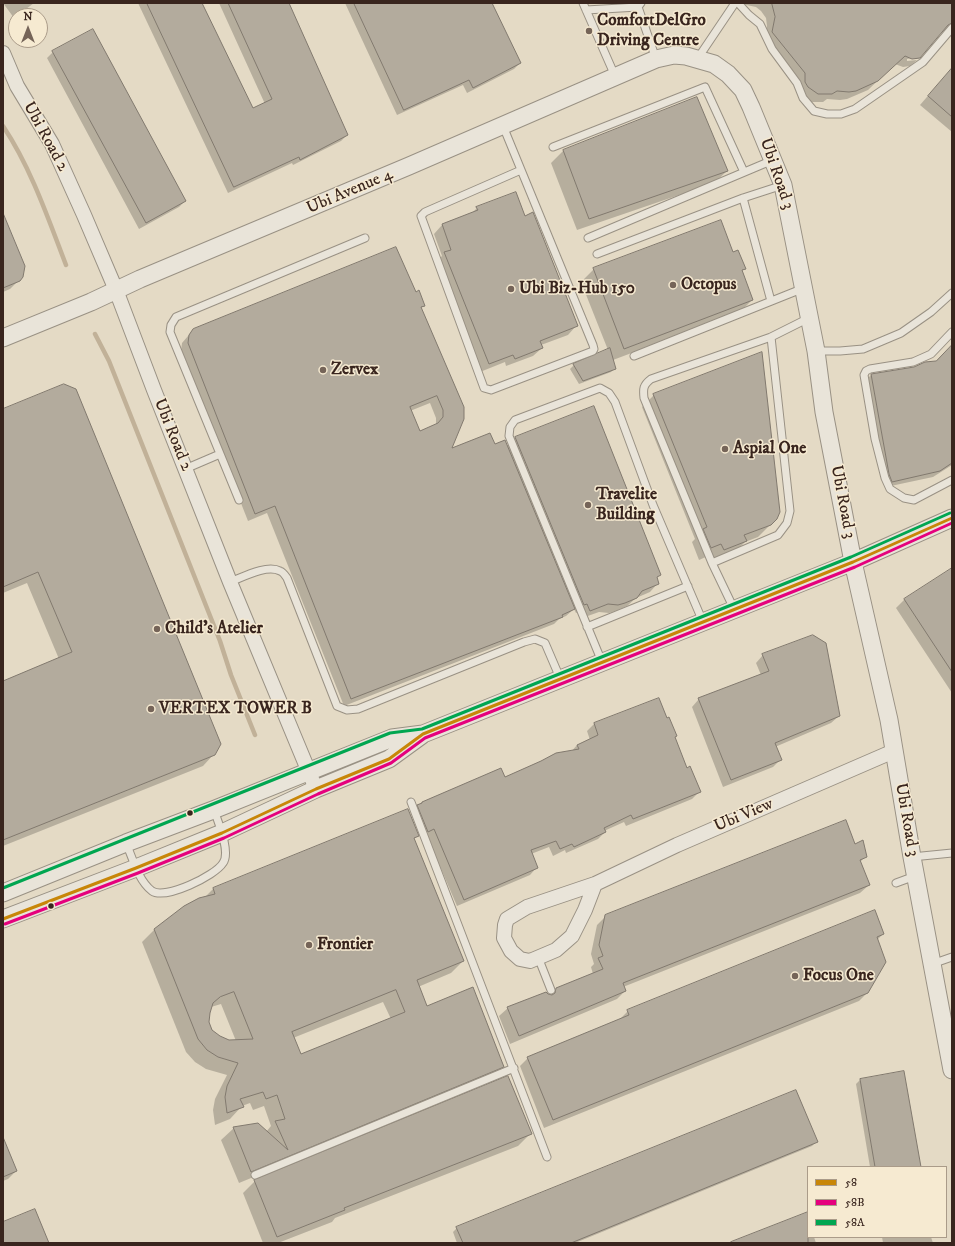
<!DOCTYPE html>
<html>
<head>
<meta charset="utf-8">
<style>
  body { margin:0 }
  #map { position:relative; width:955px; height:1246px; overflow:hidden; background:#e4dac5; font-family:"IM FELL DW Pica",serif }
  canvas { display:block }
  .frame { position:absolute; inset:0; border:4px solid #39251e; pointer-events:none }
  .legend { position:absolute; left:807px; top:1166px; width:140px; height:72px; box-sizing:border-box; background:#f6ead1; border:1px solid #aa9b89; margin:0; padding:5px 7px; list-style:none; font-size:12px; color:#39251e }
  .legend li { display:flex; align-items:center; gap:8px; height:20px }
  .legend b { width:20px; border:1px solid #aa9b89 }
  .north { position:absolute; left:8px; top:8px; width:40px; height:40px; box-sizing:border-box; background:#f6ead1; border:1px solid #aa9b89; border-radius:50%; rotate:0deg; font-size:11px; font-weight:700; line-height:16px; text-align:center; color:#39251e }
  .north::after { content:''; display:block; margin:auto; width:14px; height:18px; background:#756458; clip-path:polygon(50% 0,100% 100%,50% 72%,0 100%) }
</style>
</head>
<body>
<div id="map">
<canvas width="955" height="1246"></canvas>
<div class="frame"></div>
<ul class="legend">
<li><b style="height:5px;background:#c88608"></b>58</li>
<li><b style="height:5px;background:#e5007d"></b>58B</li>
<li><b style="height:5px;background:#00a651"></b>58A</li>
</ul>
<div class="north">N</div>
</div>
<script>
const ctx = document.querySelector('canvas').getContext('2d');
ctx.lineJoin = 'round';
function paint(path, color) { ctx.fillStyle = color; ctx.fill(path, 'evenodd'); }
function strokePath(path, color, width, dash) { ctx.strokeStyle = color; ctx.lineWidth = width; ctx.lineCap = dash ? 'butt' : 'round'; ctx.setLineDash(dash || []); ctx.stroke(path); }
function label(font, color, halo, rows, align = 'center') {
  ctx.font = font + ' "IM FELL DW Pica",serif'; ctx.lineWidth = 3; ctx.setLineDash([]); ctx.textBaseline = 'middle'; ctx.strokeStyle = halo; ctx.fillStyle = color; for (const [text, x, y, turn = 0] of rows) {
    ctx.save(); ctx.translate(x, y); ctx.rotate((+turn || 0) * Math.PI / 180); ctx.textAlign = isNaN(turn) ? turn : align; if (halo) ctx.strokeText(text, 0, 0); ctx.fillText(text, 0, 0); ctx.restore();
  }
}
const shadow = new Path2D(`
  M3,3H34L14,18Z
  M138,3H201L252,110L265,104L219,3H288L347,135L341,141L293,165L292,163L228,193Z
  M345,3H491L520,63L514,69L467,93L463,85L397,115Z
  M737,3H952V23L944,31L940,32L919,57L907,59V61L917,60L910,66L903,67L895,64L868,90L847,99L840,100L827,99L823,102H809L797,82L764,41L767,26L766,18L761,11L756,7Z
  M53,52L185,201L179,207L139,229L47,58Z
  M952,68V132L920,105Z
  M697,99L727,171L714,183L577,230L551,163L563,151Z
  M477,208L524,217L576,326L568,335L541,345L542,348L533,356L506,366L505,362L480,372L437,261L442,256L434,234L442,225L470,215Z
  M3,216L24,266L19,280L10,289L3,292Z
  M733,254L744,268L741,272L752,300L740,312L613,360L615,368L611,372L579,384L570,369L574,365L608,350L581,282L594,269Z
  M415,293L424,305L420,309L463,407L450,450L494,446H507L515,437L660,574L656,578L658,583L650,592L636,598L627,606L615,611L609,613L599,612L582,618L579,612L576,613L574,609L566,616L559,619L554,624L344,706L267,513L248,521L181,351L182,343L194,329ZM430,403L436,418V425L420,432L410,411Z
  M952,346V465L933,477L886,487L865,381L871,375L914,368L936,362Z
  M654,395L776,519L758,537L745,542L734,553L711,562L708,556L699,560L692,542L695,539L642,407Z
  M3,410L214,754L203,766L3,846V682L59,659L27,583L3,593Z
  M952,569V693L896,608L904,600Z
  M763,655L839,716L831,723L775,747L780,760L773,767L723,787L692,707L699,699L761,675L756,663Z
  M659,699L667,719L676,736L674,738L687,769L699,792L692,799L626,826L624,822L604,831L605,832L598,839L566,853L565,850L553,856L549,847L531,854L537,867L530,875L457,906L427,836L421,838L411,813L422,802L505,778L571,752L577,745L590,740L587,731L594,724Z
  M408,810L417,835L413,840L463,961L451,973L418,987L426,1007L503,1066L491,1079L239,1183L221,1140L234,1128L266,1132L271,1126L264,1106L253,1110L250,1103L242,1106L230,1119L215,1125L213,1110L215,1099L227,1075L206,1069L195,1062L186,1052L142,942L154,930L185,906L204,898L213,889ZM383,1002L391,1019L300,1055L293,1038ZM221,1004L236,1041H229L219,1037L212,1030L208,1022L211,1007Z
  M854,845L866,856L859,863L869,885L860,893L623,987L625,991L617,999L510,1044L499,1016L508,1008L550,995L556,989L593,974L591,967L594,964L591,954L597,925L606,916Z
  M883,934L877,940L868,992L859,1001L544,1128L520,1066L528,1058L619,1020L628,1011Z
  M860,1080L920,1167H870L856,1084Z
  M530,1134L518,1146L335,1218L332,1222L278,1243H263L243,1193L255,1181Z
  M3,1138L16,1171L8,1179L3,1181Z
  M816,1142L812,1146L575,1243H457L453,1232L457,1228Z
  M808,1222V1237H814L816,1243H732Z
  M882,1237H931L933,1243H883Z`);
const stream = new Path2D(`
  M3,126C31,168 48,218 66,265
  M95,334L109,361L220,641L231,675L255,735`);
const building = new Path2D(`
  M147,3H202L253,108L272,99L228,3H289L348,135L300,160L299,157L234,187Z
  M354,3H492L521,63L473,88L469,80L404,110Z
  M772,3H952V23L948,25L920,58L912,59L905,56L878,81L856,91L849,92L837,91L832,94H818L808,87L805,82V73L772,32L775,17Z
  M93,29L186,201L146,223L52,51Z
  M952,68V117L928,96Z
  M697,97L728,171L589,219L563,150Z
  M516,192L525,216L533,212L578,326L540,341L543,348L515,359L513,355L489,364L444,252L451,250L442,224L478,210L476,207Z
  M3,213L25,266L23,277L20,281L3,288Z
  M721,220L733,252L738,250L746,269L742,270L753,300L624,349L593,268Z
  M396,247L416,292L419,290L425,306L421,307L464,407V419L452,448L490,433L495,444L505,440L575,609L562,615L563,617L351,699L275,506L255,514L188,343L189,335L193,329ZM437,396L443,410V417L438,423L420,431L410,407Z
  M952,345V463L940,471L892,482L889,474L871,374L914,367L925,362L936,361Z
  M610,348L616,369L583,381L573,364Z
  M762,352L780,512L777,519L771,525L744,535L747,541L724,550L721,544L711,548L703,529L707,527L653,394Z
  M64,384L76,389L221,744L215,755L3,840V681L72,652L38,572L3,587V409Z
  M594,406L661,575L657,577L659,584L642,591L637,598L625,603L618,605L608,604L590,611L587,604L584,605L515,437Z
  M952,568V672L904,599Z
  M813,635L826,643L840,716L775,743L782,760L731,780L698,698L769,671L762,654Z
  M659,698L667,718L669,717L677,736L675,737L687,768L690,766L701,792L633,819L631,815L604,828L606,832L574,847L572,844L560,849L556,841L531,850L538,868L464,900L434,829L428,832L417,805L422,803V802L501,768L505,777L541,761L556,753L579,749L577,745L598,735L594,723Z
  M408,809L419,836L414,838L464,961L417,980L427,1006L473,987L504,1067L251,1172L233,1127L258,1123L288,1150L275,1121L285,1119L277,1095L266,1099L263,1092L240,1099L244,1107L227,1113L225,1097L227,1086L238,1063L218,1057L207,1050L198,1039L154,929L184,906L199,898L215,894L213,888ZM396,990L405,1012L301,1054L292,1032ZM234,992L253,1039L229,1040L220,1036L212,1030L209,1022L210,1013L213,1003L220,997Z
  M846,820L855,844L863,840L867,857L860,860L870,885L623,983L626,991L519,1036L507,1007L546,992L548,994L552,995L555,993L556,988L603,969L598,958L603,956L599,945L605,915Z
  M875,910L884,934L877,937L886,962L868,993L553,1120L527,1057L629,1015L627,1010Z
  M904,1071L921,1167H875L860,1079Z
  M508,1076L532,1134L344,1208L345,1210L277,1237L254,1180Z
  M796,1090L818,1142L571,1243H463L456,1227Z
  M3,1137L17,1171L3,1177Z
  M35,1209L49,1243H3V1222Z
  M808,1212V1243H732L731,1242Z`);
const service = new Path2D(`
  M583,3L615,76
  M738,3L749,15L760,24L772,49L797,83L803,98L814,111L827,114H841L855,109L923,62L952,28
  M638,7L656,59
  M586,10L638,7L641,3
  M698,58L735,3
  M503,126L593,345L594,349L593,351L491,390L484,388L421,216L425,212L521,170
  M553,147L705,87L744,172
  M743,198L771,301
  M588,238L773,160
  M597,254L743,198L783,185
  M952,332L931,354L913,362L870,369L866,371L864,375L875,439L885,478L890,489L904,498L914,500L952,480
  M816,351H840L863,349L901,333L931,312L952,293
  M634,356L804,288
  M185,469L220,454
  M239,500L170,332L171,325L176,317L365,238
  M712,563L778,535L787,523L790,511L771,337
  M230,582C243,577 267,564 280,571C283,572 285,575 287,578L337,706L347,710L358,709L524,642L535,639L545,643L560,678
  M734,609L712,563L644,398C643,389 643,385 651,379L771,337L809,318
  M587,627L688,586
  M602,662L509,436L510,427L515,420L600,388L609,393L615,402L653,505L703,622
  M411,802L547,1157
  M126,843C133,859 138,880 152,891C165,900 215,876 223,863C231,852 218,822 214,810
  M912,857L952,853
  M896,883L915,876
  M538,957L551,990
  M932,964L952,957
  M255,1175L514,1068`);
const minor = new Path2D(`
  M3,53L17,86L52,144L84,215L116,290L154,390L230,582L316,789
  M595,884L585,910L572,936L556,950L530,961L520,959L511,951L504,938L505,925L507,919L527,907L595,884L677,845L894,751`);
const tertiary = new Path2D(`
  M3,338L91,302L140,279L409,166L656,59L674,55L686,56L714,64L728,74L743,90L751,107L783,185L816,351L824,412L853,562L889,720L912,857L952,1070
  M3,893L126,843L213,810L392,738L423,734L853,562L952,518
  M3,919L136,868L222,833L316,789L389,759L422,735`);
const bus1 = new Path2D(`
  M3,919L136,868L222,833L316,789L389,759L423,734L853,562L952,518`);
const bus2 = new Path2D(`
  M5,924L138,873L224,838L318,794L391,763L425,738L855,567L952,523`);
const bus3 = new Path2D(`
  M3,888L390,733L422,729L851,557L950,513`);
const markers = [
  [589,31,4,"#756458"],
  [673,285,4,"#756458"],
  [511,289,4,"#756458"],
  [323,370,4,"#756458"],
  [725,449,4,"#756458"],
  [588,505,4,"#756458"],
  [157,629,4,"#756458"],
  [151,709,4,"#756458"],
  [190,813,3.5,"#39251e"],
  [51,906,3.5,"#39251e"],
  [309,945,4,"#756458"],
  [795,976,4,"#756458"]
];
const poiNames = [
  ["ComfortDelGro",597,21],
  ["Driving Centre",597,41],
  ["Octopus",681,285],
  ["Ubi Biz-Hub 150",519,289],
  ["Zervex",331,370],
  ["Aspial One",733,449],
  ["Travelite",596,495],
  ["Building",596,515],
  ["Child's Atelier",165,629],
  ["VERTEX TOWER B",159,709],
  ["Frontier",317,945],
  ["Focus One",803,976]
];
const streetNames = [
  ["Ubi Road 2",45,137,61],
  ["Ubi Road 3",776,174,71],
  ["Ubi Avenue 4",350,192,-23],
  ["Ubi Road 2",172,435,68],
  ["Ubi Road 3",842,502,79],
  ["Ubi View",744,816,-23],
  ["Ubi Road 3",906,820,80]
];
paint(shadow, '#0003');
strokePath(stream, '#c1b198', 4.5);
paint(building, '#b3ab9d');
strokePath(building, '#81796e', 1);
strokePath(service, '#999184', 9);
strokePath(minor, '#999184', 16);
strokePath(tertiary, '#999184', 19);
strokePath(service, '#e9e4d9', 7);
strokePath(minor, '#e9e4d9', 14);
strokePath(tertiary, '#e9e4d9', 17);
strokePath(bus1, '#c88608', 3);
strokePath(bus2, '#e5007d', 3);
strokePath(bus3, '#00a651', 3);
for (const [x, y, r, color] of markers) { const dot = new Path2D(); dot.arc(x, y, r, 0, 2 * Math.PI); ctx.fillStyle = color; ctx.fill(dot); strokePath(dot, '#f6ead1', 1.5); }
label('bold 17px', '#39251e', '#f6ead1', poiNames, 'left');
label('17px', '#39251e', '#f6ead1', streetNames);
</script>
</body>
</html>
